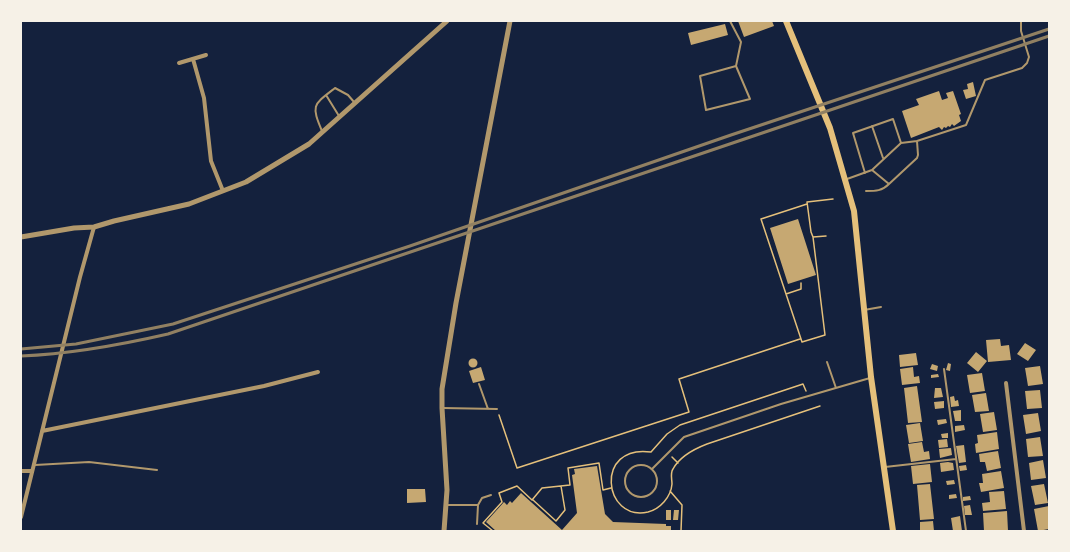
<!DOCTYPE html>
<html>
<head>
<meta charset="utf-8">
<style>
  body { margin:0 }
  #map { position:relative; width:1070px; height:552px; overflow:hidden; background:#14213d; font-family:"DM Sans",sans-serif }
  canvas { display:block }
  .frame { position:absolute; inset:0; border:22px solid #f6f1e7; pointer-events:none }
</style>
</head>
<body>
<div id="map">
<canvas width="1070" height="552"></canvas>
<div class="frame"></div>
</div>
<script>
const ctx = document.querySelector('canvas').getContext('2d');
ctx.lineJoin = 'round';
function paint(path, color) { ctx.fillStyle = color; ctx.fill(path, 'evenodd'); }
function strokePath(path, color, width, dash) { ctx.strokeStyle = color; ctx.lineWidth = width; ctx.lineCap = dash ? 'butt' : 'round'; ctx.setLineDash(dash || []); ctx.stroke(path); }
const building = new Path2D(`
  M738,21H772L774,26L744,37Z
  M725,24L728,35L691,45L688,33Z
  M973,82L976,96L966,99L963,90L968,89L967,84Z
  M939,91L942,100L948,98L946,93L953,91L961,114L959,115L961,121L954,126L952,124L950,127L948,126L946,128L944,127L942,130L939,127L911,138L902,111L919,105L916,99Z
  M798,219L816,275L788,284L770,228Z
  M1000,339L1001,346L1009,345L1011,360L988,362L986,340Z
  M1025,343L1036,350L1028,361L1017,354Z
  M976,352L987,361L978,372L967,363Z
  M916,353L918,365L900,367L899,355Z
  M468.5 363a4.5 4.5 0 1 1 9 0a4.5 4.5 0 1 1-9 0Z
  M948,363L951,364L950,371L946,370Z
  M932,364L938,366L937,371L930,369Z
  M1040,366L1043,384L1028,386L1025,368Z
  M481,367L485,380L473,383L469,371Z
  M913,367L914,377L919,376L920,383L902,385L900,369Z
  M982,373L985,391L970,393L967,375Z
  M938,374L939,377L931,378V375Z
  M917,386L922,422L908,423L904,388Z
  M935,388H941L943,397L934,398Z
  M1040,390L1042,408L1027,409L1025,391Z
  M986,393L989,411L975,412L972,395Z
  M954,396L955,401L958,400L959,406L951,407L950,397Z
  M944,401V408L935,409L934,402Z
  M961,410V421H955L953,411Z
  M994,412L997,430L983,432L980,414Z
  M1038,413L1041,431L1026,434L1023,415Z
  M946,419L947,423L938,425L937,420Z
  M920,423L923,441L909,443L906,425Z
  M964,425L965,430L955,432V426Z
  M997,432L999,449L976,453L975,444L978,443L977,435Z
  M948,433V438H942L941,434Z
  M1040,437L1043,456L1028,457L1026,439Z
  M947,439L948,447L939,448L938,440Z
  M922,442L924,452L929,451L930,459L911,462L908,444Z
  M964,445L966,462L959,463L956,446Z
  M951,448L952,455L940,458L939,449Z
  M998,451L1001,468L987,471L985,462H980L979,454Z
  M1043,460L1046,478L1031,480L1029,463Z
  M948,462L953,463L954,470L941,472L940,463Z
  M930,464L932,482L913,484L911,466Z
  M966,465L967,470L960,471L959,466Z
  M597,466L605,514L613,522L666,524V526H671V531H496L486,522L504,502L507,505L510,501L512,503L521,493L562,530L577,513L572,475L575,474L574,469Z
  M1001,471L1004,488L981,492L979,483H983L982,474Z
  M954,480L955,484L947,485L946,481Z
  M930,484L934,519L920,520L917,485Z
  M1044,484L1048,503L1035,505L1031,486Z
  M407,489H425L426,502L407,503Z
  M1004,491L1006,509L983,511L982,503L990,502L989,492Z
  M956,494L957,498L949,499V495Z
  M970,496L971,500L963,501V497Z
  M970,505L972,515H965L964,506Z
  M1049,506V529L1038,531L1034,509Z
  M666,510H671V520H666Z
  M674,510H679L678,520H673Z
  M1007,511L1008,531H984L983,513Z
  M960,516L962,531H953L951,518Z
  M933,521L934,531H920V522Z`);
const path = new Path2D(`
  M813,237L826,236
  M801,283V289L786,294L802,342L825,335L813,237L811,232L807,202L833,199
  M786,294L761,219L807,204
  M806,391L803,384L680,425L667,434L651,452C594,444 603,522 648,512C660,509 671,497 672,484C672,479 670,473 673,469C680,456 694,449 707,444L820,406
  M499,415L517,468L689,412L679,379L800,339
  M672,457L678,463
  M670,491L682,505L681,531
  M533,500L556,521L565,510L561,486
  M493,531L483,523L502,502L499,493L517,486L532,500L542,488L570,485L568,468L599,463L603,490L611,488`);
const service = new Path2D(`
  M730,21L741,42L736,66L700,76L706,110L750,99L736,66
  M326,95L339,116
  M872,126L883,158
  M322,131C311,105 313,105 335,88L348,95L354,102
  M917,141L966,125L985,80L1022,68L1027,63L1029,57L1021,31V21
  M872,170L889,184L917,158L918,155L917,141L901,143
  M847,179L872,170L901,143L893,119L853,133L865,173
  M866,191C876,191 882,191 889,184
  M864,310L881,307
  M827,362L836,388
  M944,369L966,531
  M479,384L488,409
  M443,408L497,409
  M625 481a16 16 0 1 1 32 0a16 16 0 1 1-32 0Z
  M35,465L89,462L157,470
  M885,467L956,459
  M652,469L684,437L781,404L870,378
  M447,505H478L482,498L491,495
  M477,524L478,505`);
const minor = new Path2D(`
  M193,59L204,98L211,161L223,191
  M179,63L206,55
  M1006,383L1024,531
  M42,431L264,386L318,372
  M21,471H32
  M21,517L80,277L94,227`);
const tertiary = new Path2D(`
  M21,237L74,228L94,227L114,221L189,204L246,182L309,144L447,21
  M444,531L447,490L442,408V389L456,303L510,21`);
const secondary = new Path2D(`
  M786,21L830,128L854,211L871,377L893,531`);
const rail = new Path2D(`
  M21,349L76,344L173,324L410,246L731,135L1049,29
  M21,356C71,354 120,345 168,334L1049,36`);
paint(building, '#c6a872');
strokePath(path, '#e5c07b', 1.5);
strokePath(service, '#b1986c', 2);
strokePath(minor, '#b1986c', 4);
strokePath(tertiary, '#b1986c', 5);
strokePath(secondary, '#e5c07b', 6);
strokePath(rail, '#918062', 3);
</script>
</body>
</html>
